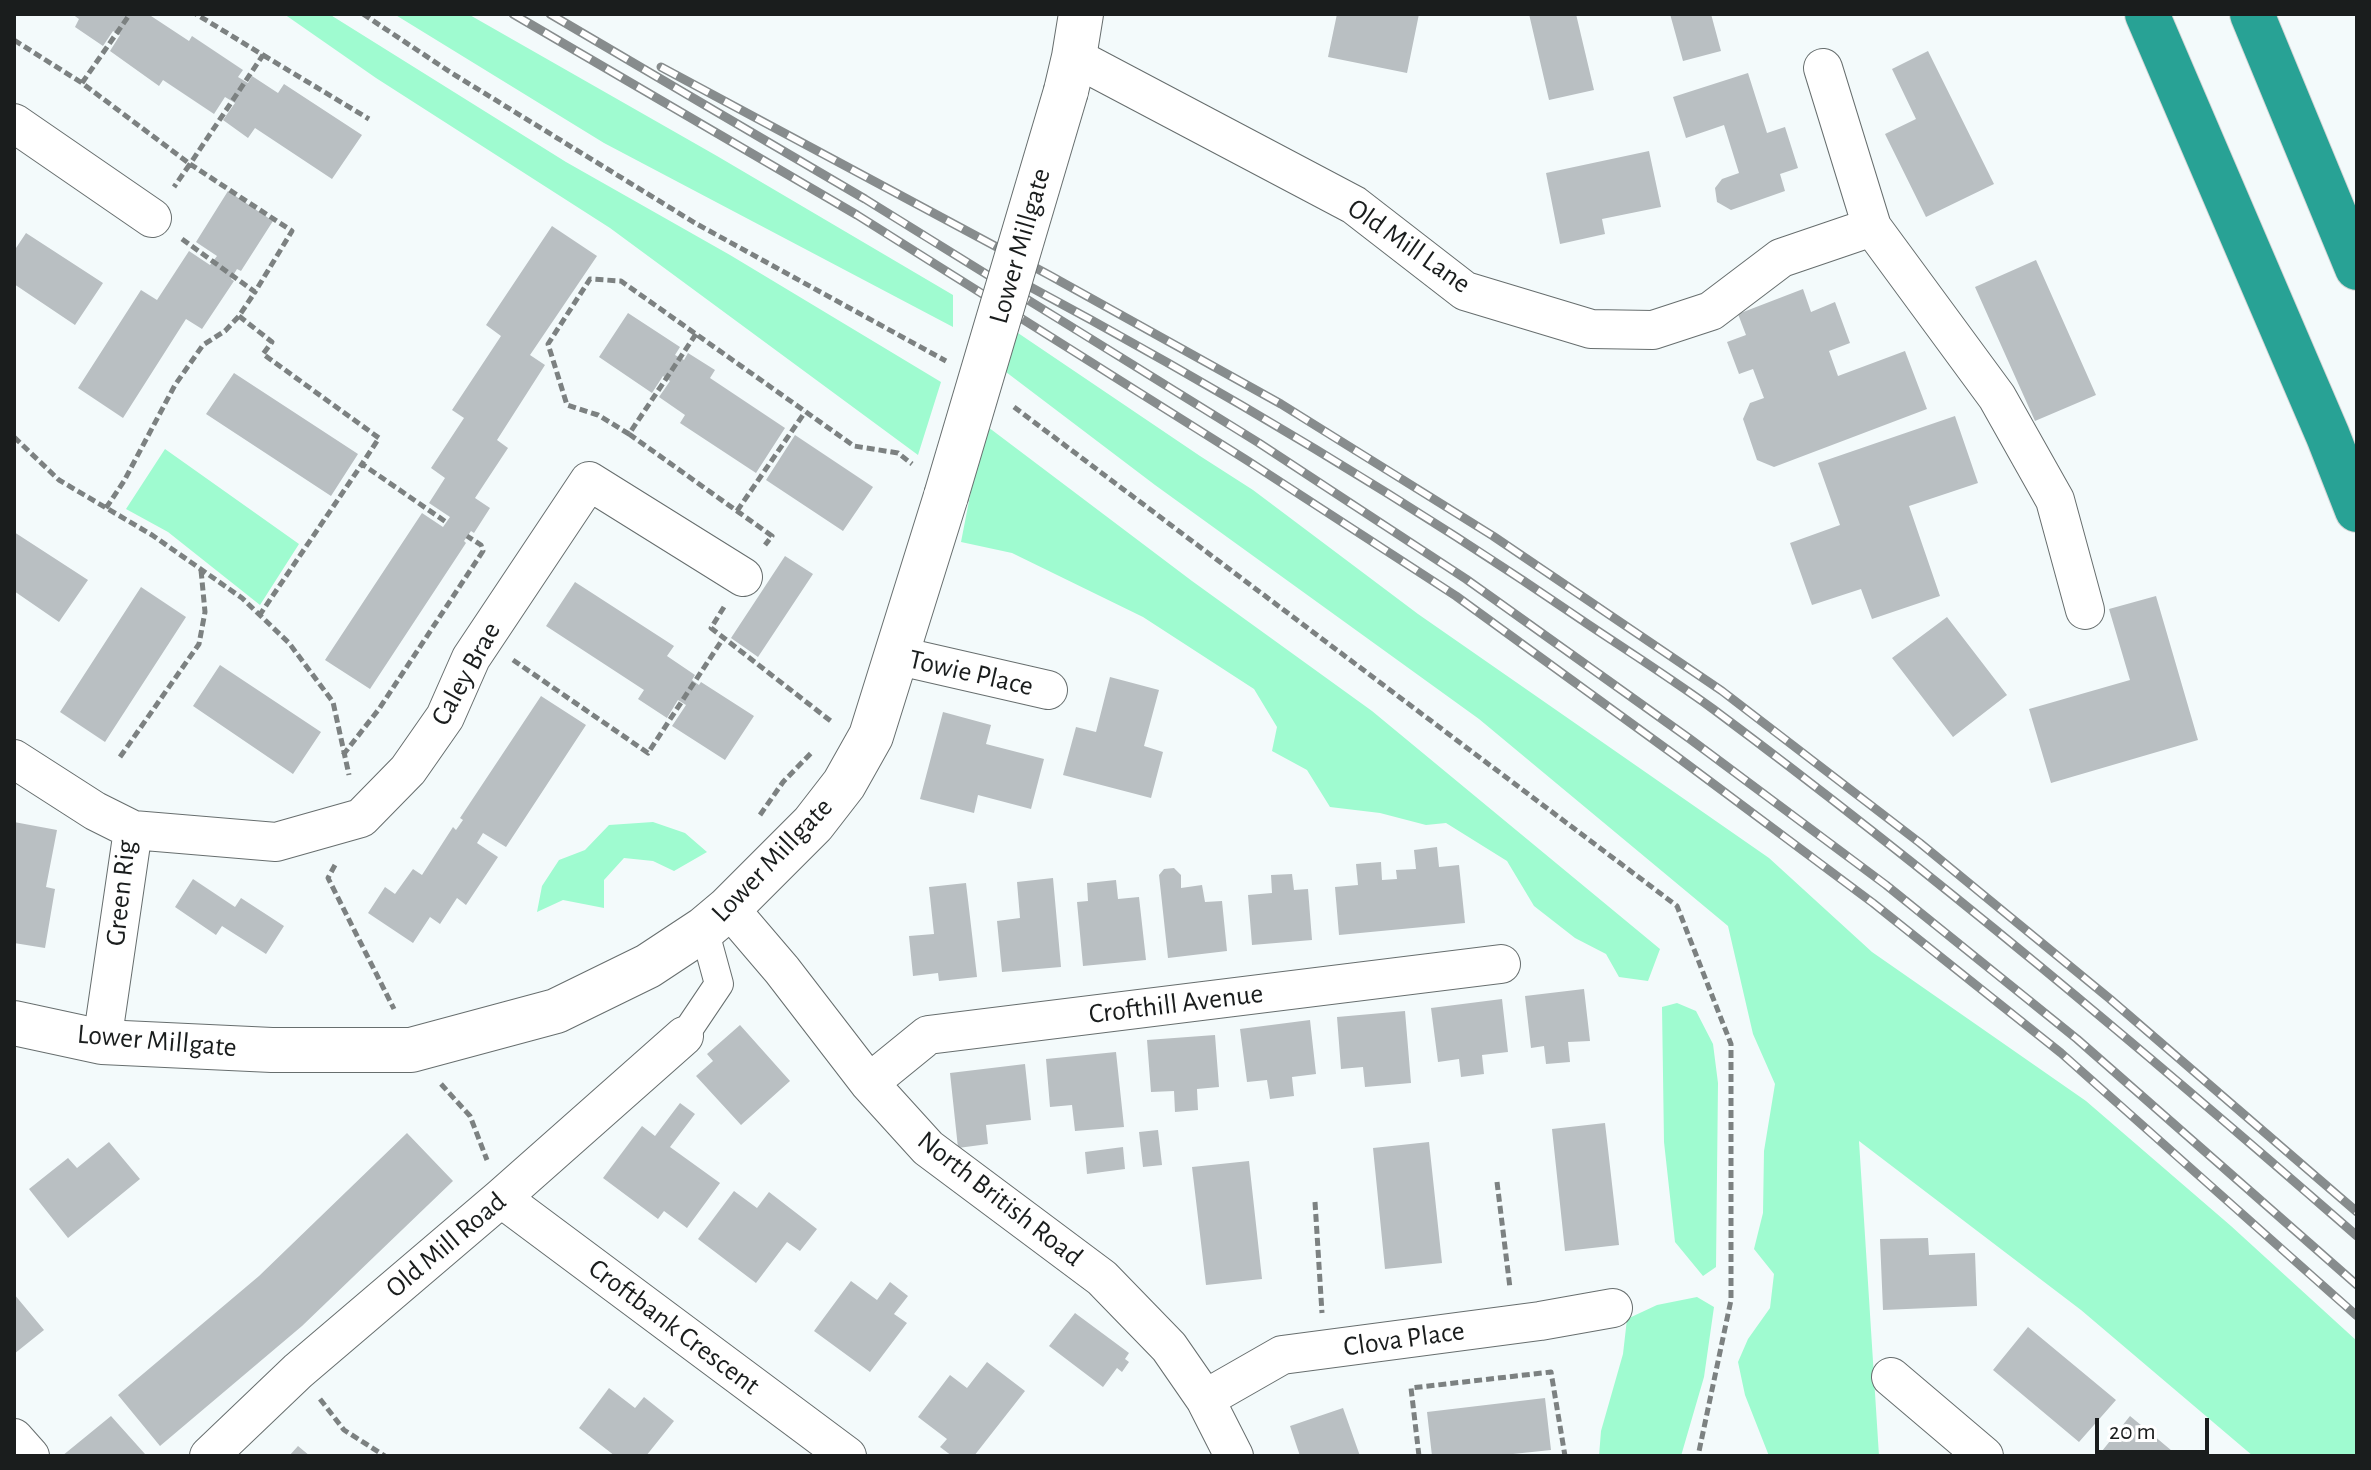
<!DOCTYPE html>
<html>
<head>
<meta charset="utf-8">
<style>
  body { margin:0 }
  #map { position:relative; width:2371px; height:1470px; overflow:hidden; background:#f3fafb; font-family:"Alegreya Sans",sans-serif }
  canvas { display:block }
  .frame { position:absolute; inset:0; border:16px solid #1a1d1d; pointer-events:none }
  .scale { position:absolute; left:2095px; top:1418px; width:114px; height:36px; box-sizing:border-box; border:4px solid #1a1d1d; border-top:0; padding-left:10px; font-size:24px; line-height:28px; white-space:nowrap; color:#1a1d1d; -webkit-text-stroke:6px #fff; paint-order:stroke }
</style>
</head>
<body>
<div id="map">
<canvas width="2371" height="1470"></canvas>
<div class="frame"></div>
<div class="scale">20 m</div>
</div>
<script>
const ctx = document.querySelector('canvas').getContext('2d');
ctx.lineJoin = 'round';
function paint(path, color) { ctx.fillStyle = color; ctx.fill(path, 'evenodd'); }
function strokePath(path, color, width, dash) { ctx.strokeStyle = color; ctx.lineWidth = width; ctx.lineCap = dash ? 'butt' : 'round'; ctx.setLineDash(dash || []); ctx.stroke(path); }
function label(font, color, halo, rows, align = 'center') {
  ctx.font = font + ' "Alegreya Sans",sans-serif'; ctx.lineWidth = 7; ctx.setLineDash([]); ctx.textBaseline = 'middle'; ctx.strokeStyle = halo; ctx.fillStyle = color; for (const [text, x, y, turn = 0] of rows) {
    ctx.save(); ctx.translate(x, y); ctx.rotate((+turn || 0) * Math.PI / 180); ctx.textAlign = isNaN(turn) ? turn : align; if (halo) ctx.strokeText(text, 0, 0); ctx.fillText(text, 0, 0); ctx.restore();
  }
}
const green = new Path2D(`
  M284,14H329L566,162L730,255L941,382L918,455L610,228L376,78Z
  M394,14H468L717,156L953,295V327L604,143Z
  M1018,333L1200,456L1253,490L1418,614L1769,858L1872,952L2086,1101L2231,1226L2357,1341V1456H2253L2081,1310L1859,1141L1879,1456H1769L1745,1395L1738,1362L1748,1339L1770,1308L1774,1274L1754,1249L1763,1213L1764,1151L1775,1084L1753,1034L1728,926L1479,719L1155,485L1002,369Z
  M984,424L1192,581L1372,711L1660,949L1648,981L1619,977L1606,954L1575,938L1534,906L1507,861L1446,823L1426,825L1380,813L1330,807L1307,770L1272,751L1277,727L1254,689L1143,617L1012,553L961,542Z
  M165,449L299,544L260,605L168,532L126,509Z
  M653,822L685,833L707,852L674,871L653,861L624,858L604,880V908L563,900L537,912L542,886L559,860L585,850L609,825Z
  M1677,1003L1696,1011L1713,1044L1718,1083L1716,1267L1703,1276L1675,1242L1664,1142L1662,1007Z
  M1697,1297L1714,1307L1704,1377L1681,1456H1599L1601,1431L1623,1354L1627,1319L1657,1305Z`);
const building = new Path2D(`
  M72,14H148L189,41L192,36L243,70L238,77L248,83L252,76L278,93L284,84L362,135L332,179L255,128L248,138L223,120L235,103L225,97L214,114L163,80L159,86L110,51L120,35L113,31L103,46L75,27L79,19Z
  M1337,14H1419L1407,73L1328,57Z
  M1529,14H1576L1594,90L1549,100Z
  M1670,14H1711L1721,51L1683,61Z
  M1928,51L1994,184L1926,217L1885,134L1916,119L1892,69Z
  M1748,73L1767,133L1785,127L1798,168L1780,174L1785,191L1731,210L1717,202L1715,188L1722,179L1739,173L1724,125L1686,138L1673,97Z
  M1649,151L1661,207L1602,219L1605,234L1560,244L1546,173Z
  M228,191L273,221L241,271L237,269L231,279L234,281L202,329L186,319L123,418L78,388L141,290L157,300L189,251L210,265L217,256L196,242Z
  M552,226L597,256L530,355L545,365L497,440L508,448L475,498L490,508L474,533L471,531L464,541L466,543L370,689L325,660L422,513L443,527L450,517L429,503L445,478L431,468L464,418L452,410L501,336L486,325Z
  M26,233L103,283L75,325L14,284V251Z
  M2036,260L2096,395L2035,421L1975,287Z
  M1803,289L1811,312L1835,302L1850,343L1829,351L1838,376L1905,351L1927,409L1774,467L1757,460L1743,419L1750,403L1764,398L1753,369L1739,374L1727,342L1746,335L1738,314Z
  M628,313L680,347L675,355L684,360L688,353L715,370L710,378L785,428L756,473L680,423L685,415L659,397L670,381L663,376L652,393L599,357Z
  M234,373L358,454L331,496L206,414Z
  M1955,416L1978,483L1909,506L1940,596L1872,619L1861,589L1812,605L1790,543L1840,525L1818,463Z
  M795,435L873,487L843,531L766,480Z
  M14,532L88,580L59,622L14,591Z
  M785,556L813,574L758,657L731,638Z
  M575,582L674,646L667,656L695,675L692,680L699,685L701,682L754,716L725,760L672,726L686,705L678,700L667,718L638,699L644,690L546,626Z
  M141,587L186,617L105,742L60,712Z
  M2156,596L2198,740L2051,783L2029,709L2130,680L2109,609Z
  M1947,617L2007,695L1953,737L1892,658Z
  M220,665L321,732L293,774L193,706Z
  M1110,677L1159,690L1144,746L1163,752L1151,798L1063,775L1076,727L1096,732Z
  M541,696L586,725L506,847L483,833L477,843L498,857L466,905L457,898L440,924L430,917L413,943L368,913L385,887L395,894L413,869L422,875L453,827L456,830L463,820L460,818Z
  M943,712L991,725L986,744L1044,759L1031,809L978,795L974,813L920,799Z
  M14,822L57,830L46,887L55,889L45,948L14,943Z
  M1437,847L1439,867L1459,865L1465,923L1339,935L1335,887L1358,885L1356,864L1381,862L1382,880L1397,879L1396,870L1416,869L1414,850Z
  M1174,868L1181,875V888L1202,885L1205,902L1222,901L1227,951L1168,958L1159,875L1164,869Z
  M1292,874L1294,890L1308,889L1312,940L1252,945L1248,895L1272,893L1271,875Z
  M1053,878L1061,967L1002,972L997,921L1020,918L1017,882Z
  M193,879L235,907L241,898L284,926L266,954L222,926L216,935L175,907Z
  M1116,880L1118,899L1139,897L1146,960L1083,966L1077,902L1088,901L1087,883Z
  M966,883L977,977L939,981L938,973L913,976L909,936L934,934L929,887Z
  M1584,989L1590,1041L1568,1042L1570,1062L1546,1064L1544,1046L1531,1048L1525,996Z
  M1502,999L1508,1052L1482,1055L1484,1074L1461,1077L1459,1059L1438,1062L1431,1008Z
  M1405,1011L1411,1083L1365,1087L1363,1067L1341,1069L1337,1017Z
  M1310,1020L1316,1074L1292,1077L1294,1096L1270,1099L1267,1080L1247,1082L1240,1029Z
  M740,1025L790,1081L741,1125L696,1076L713,1061L707,1054Z
  M1215,1035L1219,1087L1197,1089L1198,1110L1175,1112L1174,1091L1151,1092L1147,1040Z
  M1116,1052L1124,1127L1075,1131L1072,1105L1050,1107L1046,1059Z
  M1025,1064L1031,1120L986,1125L988,1144L958,1148L950,1073Z
  M680,1103L695,1114L670,1147L720,1183L687,1228L664,1211L658,1219L603,1178L642,1126L655,1136Z
  M1605,1123L1619,1245L1565,1251L1552,1129Z
  M1158,1130L1162,1165L1143,1167L1139,1132Z
  M407,1133L453,1181L302,1326L160,1446L118,1395L259,1276Z
  M109,1142L140,1179L68,1238L29,1189L68,1158L77,1168Z
  M1429,1142L1442,1263L1385,1269L1373,1148Z
  M1123,1147L1125,1169L1087,1174L1085,1152Z
  M1249,1161L1262,1279L1206,1285L1192,1167Z
  M734,1191L757,1208L769,1192L817,1229L800,1251L787,1242L756,1283L698,1239Z
  M1928,1238L1929,1255L1975,1253L1977,1306L1883,1310L1880,1239Z
  M851,1281L877,1300L890,1282L908,1296L894,1314L907,1323L870,1372L814,1331Z
  M14,1294L44,1330L14,1354Z
  M1075,1313L1129,1353L1125,1359L1129,1362L1122,1372L1117,1368L1103,1387L1049,1346Z
  M2028,1327L2116,1400L2079,1442L1993,1370Z
  M987,1362L1025,1391L974,1456H952L940,1447L947,1439L918,1417L950,1375L967,1388Z
  M609,1388L635,1408L644,1397L674,1421L646,1456H615L579,1428Z
  M1545,1398L1551,1450L1494,1456H1432L1427,1412Z
  M1343,1408L1360,1456H1300L1290,1426Z
  M111,1416L145,1454L142,1456H62Z
  M2130,1416L2153,1435L2178,1456H2098Z
  M298,1446L310,1456H289Z`);
const path = new Path2D(`
  M363,14L450,72L695,223L946,361
  M14,40L82,83L190,164L174,187
  M263,55L369,119
  M82,83L130,14
  M182,239L255,292L292,231L190,164L263,55L196,14
  M239,316L272,342L263,354L379,438L362,464L446,522
  M696,334L629,434L598,415L567,405L548,344L590,279L621,281L854,446L898,453L912,464
  M1014,407L1677,906L1731,1044V1300L1698,1456
  M629,434L772,536L765,545
  M14,437L59,480L152,535L242,598L289,643L333,702L349,775
  M106,508L124,481L175,385L203,345L225,331L239,316L255,292
  M737,511L805,412
  M724,607L711,628L832,722
  M259,616L362,464
  M513,660L648,753L724,637
  M343,755L379,709L483,551L481,545L467,536
  M120,757L199,644L205,612L201,570
  M760,815L783,782L812,752
  M335,865L328,878L394,1009
  M441,1084L470,1116L487,1160
  M1497,1182L1510,1288
  M1315,1202L1322,1313
  M320,1399L344,1430L385,1456
  M1419,1456L1411,1388L1551,1372L1565,1456`);
const pedestrian = new Path2D(`
  M684,1036L719,984L704,929`);
const minor = new Path2D(`
  M1074,57L1354,205L1465,291L1591,329L1653,330L1711,311L1781,258L1872,227L1997,397L2055,500L2085,610
  M1823,68L1872,227
  M14,123L152,218
  M895,655L1048,690
  M14,759L95,811L133,830L102,1042
  M133,830L276,842L361,818L408,770L445,717L471,658L589,481L743,577
  M729,908L782,970L869,1083L928,1148L1102,1278L1169,1347L1205,1399L1234,1456
  M869,1083L928,1035L1501,964
  M501,1198L847,1456
  M1891,1377L1984,1456
  M1205,1399L1282,1355L1540,1321L1613,1308
  M14,1438L30,1456
  M209,1456L298,1371L501,1198L684,1036`);
const tertiary = new Path2D(`
  M1066,91L1074,57L1081,14
  M14,1023L102,1042L272,1050H411L556,1011L648,966L704,929L729,908L813,824L844,784L871,736L946,496`);
const motorway = new Path2D(`
  M2147,14L2328,436L2357,510
  M2252,14L2357,268`);
const rail = new Path2D(`
  M513,14L857,215L1248,461L1456,596L1676,756L1873,903L2061,1053L2357,1316
  M550,14L865,199L1259,443L1466,579L1690,739L1886,885L2077,1039L2357,1285
  M661,67L1049,275L1281,404L1493,536L1722,691L1920,843L2110,999L2357,1212
  M1012,277C1210,383 1404,498 1589,625C1631,653 1673,680 1713,709C1936,875 2148,1054 2357,1236`);
const tertiaryBridge = new Path2D(`
  M946,496L1066,91`);
const streetNames = [
  ["Lower Millgate",1020,246,-74],
  ["Old Mill Lane",1409,246,35],
  ["Towie Place",971,673,13],
  ["Caley Brae",466,674,-61],
  ["Lower Millgate",772,860,-46],
  ["Green Rig",121,893,-84],
  ["Crofthill Avenue",1176,1004,-7],
  ["Lower Millgate",157,1041,5],
  ["North British Road",1000,1199,38],
  ["Old Mill Road",446,1245,-40],
  ["Croftbank Crescent",674,1327,37],
  ["Clova Place",1404,1339,-8]
];
paint(green, '#9ffbd0');
paint(building, '#b9bfc2');
strokePath(pedestrian, '#676e6e', 30);
strokePath(minor, '#676e6e', 40);
strokePath(tertiary, '#676e6e', 46);
strokePath(motorway, '#d6d6d6', 46);
strokePath(path, '#7c8181', 5, [8, 4]);
strokePath(pedestrian, '#fff', 28);
strokePath(minor, '#fff', 38);
strokePath(tertiary, '#fff', 44);
strokePath(motorway, '#28a295', 44);
strokePath(rail, '#878c8d', 9);
strokePath(rail, '#fff', 6, [18]);
strokePath(tertiaryBridge, '#676e6e', 46, []);
strokePath(tertiaryBridge, '#fff', 44);
label('28px', '#1a1d1d', '#fff', streetNames);
</script>
</body>
</html>
